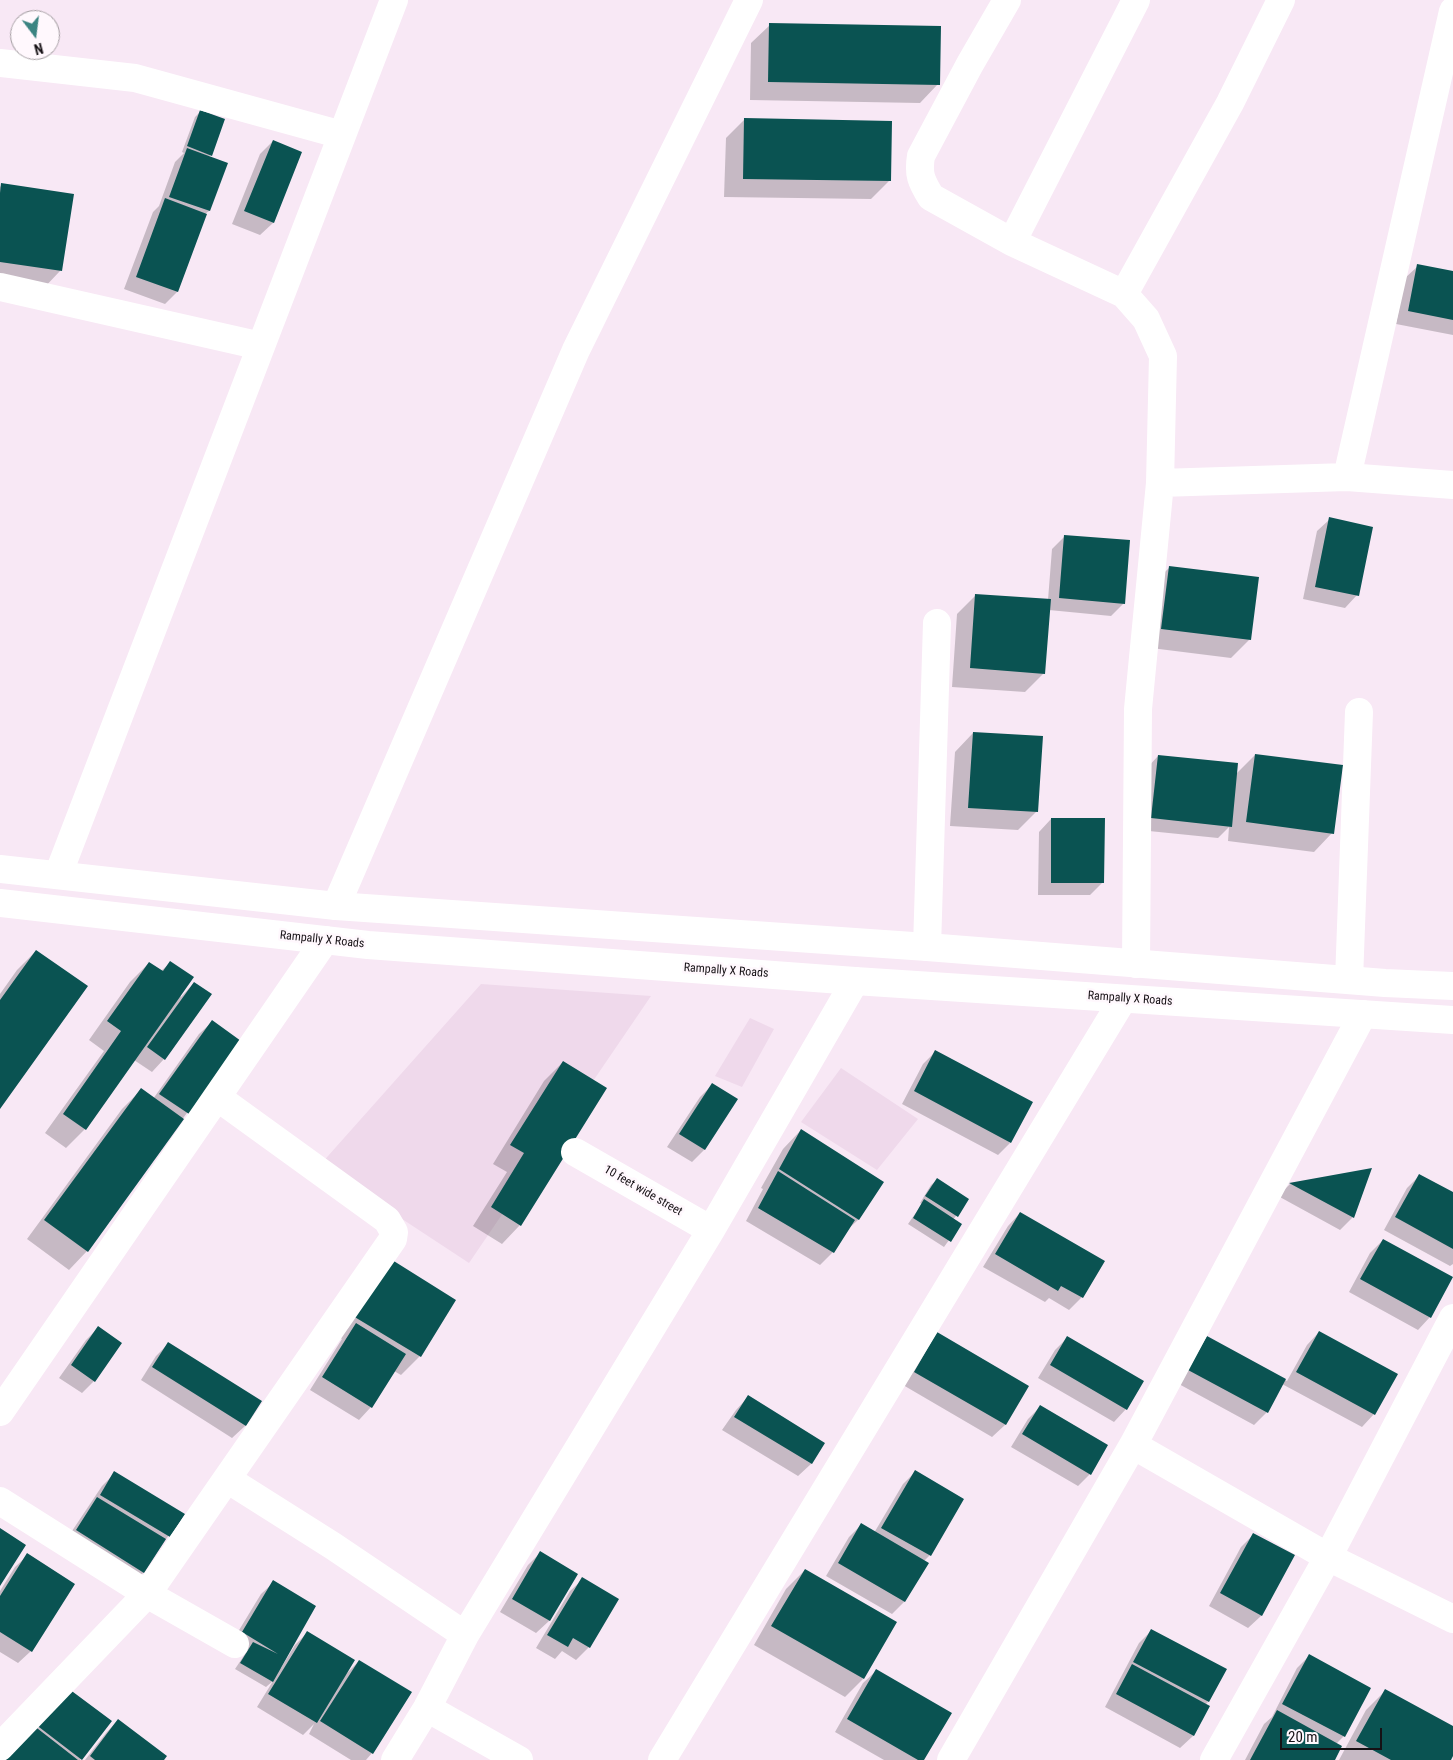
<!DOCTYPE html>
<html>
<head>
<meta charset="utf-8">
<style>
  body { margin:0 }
  #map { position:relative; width:1453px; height:1760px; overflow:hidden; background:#f8e8f5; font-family:"Roboto Condensed",sans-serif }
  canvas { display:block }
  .north { position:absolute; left:10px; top:10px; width:50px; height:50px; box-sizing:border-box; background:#fff8fd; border:1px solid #a29ca0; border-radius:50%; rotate:165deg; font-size:14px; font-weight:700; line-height:20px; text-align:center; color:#161115 }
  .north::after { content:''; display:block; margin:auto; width:18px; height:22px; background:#3b8482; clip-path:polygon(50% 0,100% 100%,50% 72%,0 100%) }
  .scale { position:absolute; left:1280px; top:1728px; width:102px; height:22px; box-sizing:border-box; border:2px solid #161115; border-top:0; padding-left:6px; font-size:15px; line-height:18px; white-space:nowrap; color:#161115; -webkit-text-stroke:4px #fff8fd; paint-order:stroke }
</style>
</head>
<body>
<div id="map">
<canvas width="1453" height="1760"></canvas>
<div class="north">N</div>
<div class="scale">20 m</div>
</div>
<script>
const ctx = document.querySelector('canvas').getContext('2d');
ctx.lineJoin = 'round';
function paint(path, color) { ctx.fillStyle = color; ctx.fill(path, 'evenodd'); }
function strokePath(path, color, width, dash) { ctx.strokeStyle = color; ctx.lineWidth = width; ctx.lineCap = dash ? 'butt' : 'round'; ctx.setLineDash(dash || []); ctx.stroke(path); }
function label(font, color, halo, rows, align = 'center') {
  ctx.font = font + ' "Roboto Condensed",sans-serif'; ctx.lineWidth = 5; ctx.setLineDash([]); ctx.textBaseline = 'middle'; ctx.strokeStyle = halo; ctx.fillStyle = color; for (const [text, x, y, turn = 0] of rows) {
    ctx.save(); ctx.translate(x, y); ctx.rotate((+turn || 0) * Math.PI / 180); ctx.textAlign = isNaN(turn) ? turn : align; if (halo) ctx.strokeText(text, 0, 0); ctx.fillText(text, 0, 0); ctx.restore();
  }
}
const built = new Path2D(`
  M481,984L651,996L469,1263L320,1165Z
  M750,1018L774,1029L742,1087L715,1076Z
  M841,1068L918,1119L877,1170L801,1122Z`);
const shadow = new Path2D(`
  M770,25L938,84L920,103L750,100L751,43Z
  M201,111L211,155L208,157L226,164L209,211L205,214L177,292L165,304L124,289L153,212L159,206L175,162L184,153L182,152L195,117Z
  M744,120L889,181L871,199L724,197L726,138Z
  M273,141L301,153L273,223L260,235L232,224L260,154Z
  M2,185L72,195L60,271L42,290L0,283V187Z
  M1418,266L1453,273V335L1396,324L1405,278Z
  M1330,519L1357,595L1345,608L1303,599L1317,531Z
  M1065,536L1124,603L1111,616L1049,610L1044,673L1025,692L952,687L957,614L976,595L1048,600L1052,549Z
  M1169,568L1250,639L1231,658L1143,647L1150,586Z
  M973,733L1037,811L1018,830L950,826L955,752Z
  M1255,755L1332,833L1314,852L1228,841L1229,827L1218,838L1139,830L1146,769L1158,756L1236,774Z
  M1051,819L1103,882L1090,895H1038L1039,832Z
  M36,951L0,1107V994L17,970Z
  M149,963L161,971L170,963L181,997L194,983L210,994L164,1059L152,1072L134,1060L85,1129L66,1148L45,1133L104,1051L89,1040L130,982Z
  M212,1022L239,1041L87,1251L69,1270L27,1239L122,1109L141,1090L153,1099L199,1034Z
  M935,1052L1010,1143L998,1155L902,1104L923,1064Z
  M563,1062L520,1225L502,1244L473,1226L507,1172L493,1164L544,1081Z
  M712,1085L736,1100L704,1150L692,1162L667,1147L700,1097Z
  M801,1130L882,1182L858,1220L846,1231L833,1252L820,1265L746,1221L763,1189L761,1188L783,1149Z
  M1370,1170L1353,1217L1340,1230L1278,1196L1290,1184Z
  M1419,1176L1453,1194V1264L1450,1266L1384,1230L1407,1188Z
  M937,1180L968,1199L953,1220L960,1225L944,1247L908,1224L922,1204L920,1203L931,1185Z
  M1020,1213L1103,1261L1082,1297L1069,1310L1049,1298L1045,1302L983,1267L1008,1226Z
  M1383,1240L1430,1317L1418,1330L1349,1292L1370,1253Z
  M371,1279L455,1300L420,1356L401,1375L394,1371L371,1407L359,1420L310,1390L342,1339L336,1335Z
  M98,1328L94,1381L82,1393L59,1378L86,1340Z
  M1319,1332L1374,1414L1362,1427L1282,1384L1267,1412L1254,1425L1177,1383L1195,1350L1207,1337L1287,1381L1307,1345Z
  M937,1334L1027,1386L1005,1425L992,1437L903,1385L925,1346Z
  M1067,1338L1126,1409L1114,1422L1038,1378L1055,1350Z
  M168,1344L260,1402L245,1426L232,1438L141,1380L156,1356Z
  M748,1397L823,1443L811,1464L798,1476L722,1430L736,1410Z
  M1040,1407L1090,1474L1078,1486L1011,1447L1028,1419Z
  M915,1472L963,1499L930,1555L924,1561L927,1563L904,1602L892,1614L826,1576L849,1537L861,1525L874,1533L903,1484Z
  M115,1473L183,1514L144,1572L131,1585L64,1543L102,1486Z
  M1254,1534L1293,1556L1261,1616L1248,1628L1209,1606L1241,1547Z
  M540,1553L576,1574L549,1621L536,1633L500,1612L528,1565Z
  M28,1555L31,1651L18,1663L0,1652V1591L15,1567Z
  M805,1570L863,1679L845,1697L754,1645L786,1589Z
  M583,1579L617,1600L589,1647L576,1660L562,1651L555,1659L536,1648L570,1591Z
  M274,1582L281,1668L295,1645L307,1633L346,1674L359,1661L372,1753L366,1760H351L309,1734L314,1724L303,1735L257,1707L273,1681L266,1687L235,1669L245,1654L230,1645L261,1594Z
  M1152,1630L1208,1702L1205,1705L1209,1707L1193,1736L1180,1748L1105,1707L1139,1643Z
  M1310,1655L1344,1736L1336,1744L1333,1760H1245L1264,1724L1272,1717L1297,1668Z
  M876,1671L923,1760H884L835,1732L863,1683Z
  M1385,1691L1453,1728V1754L1450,1760H1339L1366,1710Z
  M53,1700L110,1721L80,1760H5Z
  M118,1720L162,1760H85L106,1733Z`);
const building = new Path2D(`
  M769,23L941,26L940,85L768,82Z
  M200,110L225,119L212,156L187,146Z
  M744,118L892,121L891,181L743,179Z
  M273,140L302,152L274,223L244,211Z
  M187,148L228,163L210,211L169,197Z
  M1,183L74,194L62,271L0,262V193Z
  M165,198L207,214L178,292L136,277Z
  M1417,264L1453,271V320L1408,311Z
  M1329,517L1373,527L1359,596L1315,587Z
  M1064,535L1130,540L1125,604L1059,598Z
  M1169,566L1259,577L1251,640L1161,629Z
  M975,594L1051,599L1045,674L970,668Z
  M973,732L1043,736L1038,812L968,808Z
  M1255,754L1343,765L1334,834L1246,822Z
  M1158,755L1238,763L1232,827L1151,818Z
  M1051,818H1105L1104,883H1051Z
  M36,950L88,986L0,1109V1000Z
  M170,961L194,977L86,1130L63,1114L121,1031L107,1021L149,962L163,971Z
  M194,982L212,994L165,1060L147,1047Z
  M212,1020L241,1041L189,1114L159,1094Z
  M935,1050L1033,1102L1011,1143L914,1091Z
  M563,1061L607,1088L521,1226L491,1207L524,1153L510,1145Z
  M712,1083L738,1099L705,1150L679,1134Z
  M141,1088L184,1119L88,1252L44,1220Z
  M801,1129L884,1182L859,1220L779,1169Z
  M1372,1168L1354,1218L1289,1183Z
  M778,1171L855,1220L834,1253L758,1208Z
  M1419,1174L1453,1192V1249L1395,1217Z
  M937,1178L969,1199L958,1217L925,1196Z
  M924,1199L962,1224L951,1242L913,1218Z
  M1020,1212L1105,1261L1083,1298L1061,1286L1058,1291L995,1254Z
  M1383,1239L1453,1277L1431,1318L1360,1279Z
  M389,1258L456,1300L421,1357L353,1316Z
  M356,1323L406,1354L372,1408L322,1377Z
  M98,1326L122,1343L95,1382L71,1365Z
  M1319,1331L1398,1374L1375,1415L1296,1372Z
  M937,1332L1029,1386L1006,1425L914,1372Z
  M1067,1336L1144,1381L1127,1410L1050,1365Z
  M1207,1336L1286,1379L1268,1413L1188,1370Z
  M168,1342L262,1401L246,1426L152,1367Z
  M748,1395L825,1443L812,1464L734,1417Z
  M1040,1405L1108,1445L1091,1475L1022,1434Z
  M915,1470L964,1499L931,1556L881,1528Z
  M114,1471L185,1514L170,1537L100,1495Z
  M97,1497L166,1539L144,1573L76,1530Z
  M861,1523L929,1563L905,1602L838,1563Z
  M0,1528L26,1545L0,1586Z
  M1253,1533L1295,1555L1262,1616L1220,1593Z
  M540,1551L578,1574L550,1621L512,1599Z
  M27,1553L75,1584L32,1652L0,1632V1596Z
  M805,1569L897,1622L864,1679L771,1626Z
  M582,1577L619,1599L590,1648L573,1638L568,1647L547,1635Z
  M273,1580L316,1606L273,1682L240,1663L253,1642L278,1654L242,1632Z
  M1151,1629L1227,1669L1209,1702L1133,1662Z
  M307,1631L355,1660L317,1723L268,1694Z
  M1309,1654L1371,1688L1345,1737L1282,1704Z
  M359,1660L412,1692L373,1754L320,1721Z
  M1132,1664L1210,1706L1194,1736L1116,1694Z
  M876,1669L952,1713L924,1760H918L847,1719Z
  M65,1686L112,1721L82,1760L35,1724Z
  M1385,1689L1453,1726V1756L1451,1760H1391L1356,1741Z
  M1277,1710L1342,1746L1335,1760H1250Z
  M118,1719L167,1756L164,1760H95L90,1756Z
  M33,1725L78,1760H6Z`);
const street = new Path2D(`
  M1007,0L970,64L921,156C918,174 921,181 931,197L1012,242L1124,294
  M0,63L135,78L342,135
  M1012,242L1136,0
  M0,287L261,346
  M1347,477L1453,11
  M1160,483L1347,477L1453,485
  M58,875L394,0
  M336,906L576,350L749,0
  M927,947L937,623
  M1136,964L1138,709L1160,483L1163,356L1146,319L1124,294L1230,103L1281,0
  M1349,980L1359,712
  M575,1152L711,1230
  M0,1412L325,940
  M1133,1445L1328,1557L1453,1619
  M227,1479L333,1546L465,1635
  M0,1501L147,1594L235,1644
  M427,1708L519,1760
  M0,1747L147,1594L393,1239L394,1232L387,1220L217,1097
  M395,1760L427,1708L465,1635L711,1230L855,981
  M662,1760L1123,999
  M951,1760L1133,1445L1363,1014
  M1214,1760L1328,1557L1453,1318`);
const secondary = new Path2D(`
  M0,869L336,906L927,947L1385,983L1453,986
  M0,903L368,945L855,981L1453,1020`);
const streetNames = [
  ["Rampally X Roads",322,940,6],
  ["Rampally X Roads",726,971,4],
  ["Rampally X Roads",1130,999,4],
  ["10 feet wide street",643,1191,30]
];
paint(built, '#efd9eb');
paint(shadow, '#0003');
paint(building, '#0a5352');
strokePath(street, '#fff', 28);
strokePath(secondary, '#fff', 28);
label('12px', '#161115', '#fff8fd', streetNames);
</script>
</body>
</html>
